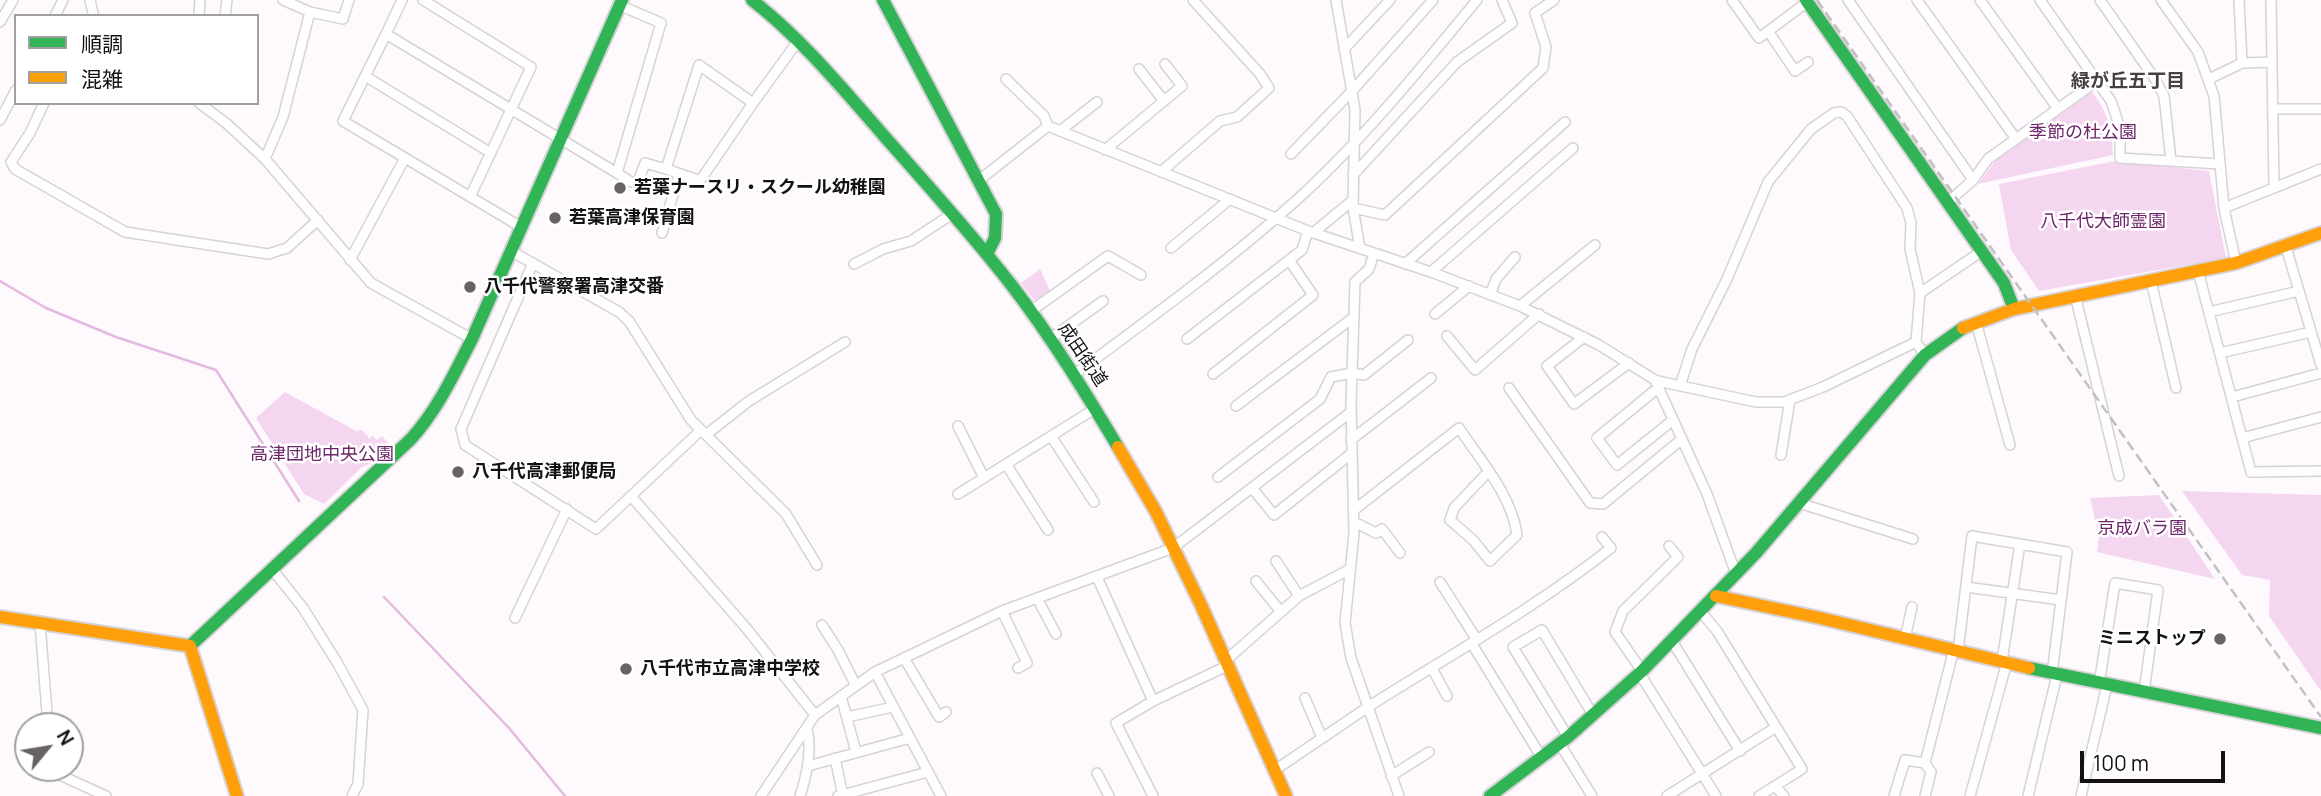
<!DOCTYPE html>
<html>
<head>
<meta charset="utf-8">
<style>
  body { margin:0 }
  #map { position:relative; width:2321px; height:796px; overflow:hidden; background:#fef9fd; font-family:Manrope,"Noto Sans JP",sans-serif }
  canvas { display:block }
  .legend { position:absolute; left:14px; top:14px; width:245px; height:91px; box-sizing:border-box; background:#fff; border:2px solid #a1a0a1; margin:0; padding:9px 12px; list-style:none; font-size:21px; color:#141114 }
  .legend li { display:flex; align-items:center; gap:14px; height:35px }
  .legend b { width:35px; border:2px solid #a1a0a1 }
  .north { position:absolute; left:14px; top:712px; width:70px; height:70px; box-sizing:border-box; background:#fff; border:2px solid #a1a0a1; border-radius:50%; rotate:60deg; font-size:19px; font-weight:700; line-height:28px; text-align:center; color:#141114 }
  .north::after { content:''; display:block; margin:auto; width:24px; height:32px; background:#666266; clip-path:polygon(50% 0,100% 100%,50% 72%,0 100%) }
  .scale { position:absolute; left:2080px; top:751px; width:145px; height:32px; box-sizing:border-box; border:4px solid #141114; border-top:0; padding-left:9px; font-size:21px; line-height:24px; white-space:nowrap; color:#141114; -webkit-text-stroke:5px #fff; paint-order:stroke }
</style>
</head>
<body>
<div id="map">
<canvas width="2321" height="796"></canvas>
<ul class="legend">
<li><b style="height:9px;background:#30b455"></b>順調</li>
<li><b style="height:9px;background:#ff9f0a"></b>混雑</li>
</ul>
<div class="north">N</div>
<div class="scale">100 m</div>
</div>
<script>
const ctx = document.querySelector('canvas').getContext('2d');
ctx.lineJoin = 'round';
function paint(path, color) { ctx.fillStyle = color; ctx.fill(path, 'evenodd'); }
function strokePath(path, color, width, dash) { ctx.strokeStyle = color; ctx.lineWidth = width; ctx.lineCap = dash ? 'butt' : 'round'; ctx.setLineDash(dash || []); ctx.stroke(path); }
function label(font, color, halo, rows, align = 'center') {
  ctx.font = font + ' Manrope,"Noto Sans JP",sans-serif'; ctx.lineWidth = 5; ctx.setLineDash([]); ctx.textBaseline = 'middle'; ctx.strokeStyle = halo; ctx.fillStyle = color; for (const [text, x, y, turn = 0] of rows) {
    ctx.save(); ctx.translate(x, y); ctx.rotate((+turn || 0) * Math.PI / 180); ctx.textAlign = isNaN(turn) ? turn : align; if (halo) ctx.strokeText(text, 0, 0); ctx.fillText(text, 0, 0); ctx.restore();
  }
}
const green = new Path2D(`
  M2092,92C2108,112 2112,130 2113,155L1978,184L1996,160Z
  M2115,161L2209,171L2226,258L2039,291L2011,250L1999,184Z
  M1040,269L1052,295L1036,302L1021,283Z
  M285,392L356,431L362,430L370,439L372,435L377,440L382,436L391,446L371,463L361,468L324,504L304,494L256,418Z
  M2182,491L2321,495V691L2269,616L2270,580L2242,575Z
  M2159,495L2215,579L2097,552L2099,536L2090,498Z`);
const stream = new Path2D(`
  M0,281L46,308L116,337L216,370L299,501
  M384,597L509,728L565,796`);
const street = new Path2D(`
  M90,0L93,13
  M423,0L531,67L470,197
  M1336,0L1355,110L1353,208L1360,248
  M1732,0L1759,38L1810,0
  M1848,0L1973,180
  M1917,0L2016,139
  M1980,0L2058,109
  M2040,0L2111,101L2120,128V158L2220,164
  M2100,0L2155,79L2164,96L2171,161
  M2161,0L2198,52L2214,96L2224,208L2236,263
  M2239,0L2242,63
  M2271,0L2274,188
  M310,12L343,19L349,0
  M55,16L63,0
  M199,16L200,0
  M225,16L227,0
  M0,22L13,0
  M1768,31L1795,71L1808,62
  M386,34L402,0
  M1344,49L1390,0
  M699,65L753,103L702,178L698,180L666,169Z
  M1139,69L1164,101
  M365,76L491,153
  M1006,79L1044,116L1048,126
  M2209,79L2242,63L2272,62
  M44,103L30,133L11,162L15,169L125,232L268,254L287,248L318,220
  M199,103L226,123L265,159L371,283L472,339
  M753,103L798,41
  M2273,109H2321
  M0,120L16,90
  M1060,131L1097,102
  M1105,150L1182,86L1165,64
  M1291,154L1352,91L1433,0
  M265,159L283,117L310,12L283,0
  M1161,172L1220,121L1237,117L1269,88L1260,74L1193,0
  M617,173L631,182H638L645,163L666,169
  M1353,175L1457,62L1512,23L1502,0
  M978,181L1048,126L1308,231L1431,272L1520,306L1599,345L1655,380L1667,383L1756,402H1784L1823,387L1916,342L1925,355
  M1948,202L1973,180L1988,159L2097,81
  M1353,208L1385,215L1543,68L1546,47L1535,13L1554,0
  M2224,208L2321,169
  M521,227L343,121L386,34L617,173L661,23L619,5
  M662,233L679,174
  M1313,233L1353,200
  M2286,247L2321,365
  M1171,248L1230,199
  M511,251L619,312L629,321L691,420L786,514L817,565
  M1374,253L1369,269L1355,282L1351,405L1354,533L1345,623L1351,658L1399,796
  M350,260L405,158
  M533,263L461,429L465,445L596,529L701,430
  M854,264L883,249L911,241L952,214
  M1405,264L1565,122
  M2198,271L2251,472L2321,471
  M1431,272L1573,148
  M2151,281L2176,388
  M1920,293L1982,251
  M1490,295L1496,279L1515,257
  M2075,295L2119,476
  M1520,306L1595,245
  M1031,311L1108,256L1141,275
  M2209,312L2299,291
  M1435,314L1469,286
  M1976,322L2010,445
  M1447,336L1475,370L1539,314
  M1584,337L1547,366L1574,404L1629,363
  M1050,339L1103,301
  M1187,339L1302,250L1308,231
  M2220,353L2311,332
  M1075,374C1152,317 1229,261 1300,197C1365,137 1421,68 1477,0
  M1213,374L1313,295L1289,260
  M1655,380L1707,494L1736,574
  M1680,386L1692,349L1727,279L1768,182L1811,129L1834,113L1841,112L1847,116L1907,208L1911,223L1910,249L1920,293L1916,342
  M1659,387L1597,438L1617,465L1673,420
  M1509,388L1590,503L1603,504L1682,439
  M2232,397L2321,373
  M1236,406L1354,317
  M958,426L984,478
  M707,434L749,401L845,342
  M1051,436L1094,502
  M2242,438L2321,417
  M1351,440L1431,378
  M1781,455L1790,400
  M1006,464L1048,530
  M1218,477L1320,399L1331,377L1352,373L1364,375L1408,340
  M1252,488L1274,515L1352,453
  M958,494L1096,408
  M631,496L747,629L815,715
  M1799,503L1913,539
  M1354,510L1459,428C1481,461 1512,496 1517,535L1490,561L1473,540L1450,520L1454,508L1488,472
  M1354,522L1376,533L1382,529L1400,553
  M1276,561L1299,596
  M272,569L303,608L338,664L363,710L358,784L352,796
  M1097,577L1153,701
  M1256,581L1281,612
  M1440,582L1477,640
  M1966,587L2061,600
  M1037,598L1056,634
  M1002,611L1027,663L1018,668
  M1701,612L1717,631L1802,769L1759,796
  M515,618L567,509
  M40,623L48,726
  M822,625L838,650L856,686
  M1905,638L1912,607
  M1672,641L1740,751
  M1472,644L1542,758
  M1958,651L1972,536L2067,552L2052,674
  M904,658L939,717L946,712
  M2002,661L2020,544
  M1224,662L1299,596L1350,569
  M1432,668L1447,696
  M1642,671L1615,632L1623,611L1678,557L1669,546
  M875,672L941,796
  M1640,674L1716,796
  M2099,684L2115,583L2158,590L2144,692
  M841,696L856,752
  M1305,698L1322,738
  M847,717L893,707
  M1568,737L1513,647L1542,630L1593,715
  M1560,744L1592,796
  M835,758L843,796
  M808,766L910,738
  M51,768V771L106,796
  M1275,770C1306,749 1337,728 1368,707C1450,655 1535,608 1611,548L1602,537
  M1097,773L1109,796
  M1391,776L1429,752
  M1775,786L1784,796
  M761,796L815,715L875,672L1002,611L1173,548L1351,412
  M800,796C807,775 812,750 807,728
  M838,796L928,772
  M1153,796L1116,723L1153,701L1227,666
  M1667,796L1776,727
  M1894,796L1905,760L1925,763
  M1925,796L1931,772L1925,763L1954,649
  M1970,796L2007,662
  M2028,796L2057,675
  M2081,796L2107,685`);
const fast = new Path2D(`
  M752,0C802,39 843,89 885,137C928,186 973,235 1013,287C1052,338 1085,392 1118,447
  M883,0L996,214L995,238L987,254
  M1806,0L2004,283L2014,309
  M190,646L411,439C438,409 454,374 472,339L622,0
  M2029,668L2321,728
  M1490,796L1568,737L1642,671L1756,553L1925,355L1963,328`);
const slow = new Path2D(`
  M1963,328L2014,309L2236,263L2321,233
  M1118,447L1156,512L1201,605L1286,796
  M1716,596L1820,618L2029,668
  M0,617L190,646
  M190,646L237,796`);
const rail = new Path2D(`
  M1817,0L2321,717`);
const markers = [
  [620,188,7,"#666266"],
  [555,218,7,"#666266"],
  [470,287,7,"#666266"],
  [458,472,7,"#666266"],
  [2220,639,7,"#666266"],
  [626,669,7,"#666266"]
];
const parkNames = [
  ["季節の杜公園",2083,133],
  ["八千代大師霊園",2103,222],
  ["高津団地中央公園",322,455],
  ["京成バラ園",2142,529]
];
const poiNames = [
  ["若葉ナースリ・スクール幼稚園",634,188],
  ["若葉高津保育園",569,218],
  ["八千代警察署高津交番",484,287],
  ["八千代高津郵便局",472,472],
  ["ミニストップ",2206,639,"right"],
  ["八千代市立高津中学校",640,669]
];
const streetNames = [
  ["成田街道",1082,355,56]
];
const neighbourhoodNames = [
  ["緑が丘五丁目",2128,82]
];
paint(green, '#f5d6f1');
strokePath(stream, '#e4b9df', 2.5);
strokePath(street, '#d6d2d5', 12);
strokePath(fast, '#d6d2d5', 16);
strokePath(slow, '#d6d2d5', 16);
strokePath(street, '#fffeff', 9);
strokePath(fast, '#30b455', 12);
strokePath(slow, '#ff9f0a', 12);
strokePath(rail, '#c2c0c2', 2.5, [10, 5]);
for (const [x, y, r, color] of markers) { const dot = new Path2D(); dot.arc(x, y, r, 0, 2 * Math.PI); ctx.fillStyle = color; ctx.fill(dot); strokePath(dot, '#fff', 2.5); }
label('18px', '#6d2768', '#fff', parkNames);
label('bold 18px', '#141114', '#fff', poiNames, 'left');
label('18px', '#141114', '#fff', streetNames);
label('bold 19px', '#484047', '#fff', neighbourhoodNames);
</script>
</body>
</html>
